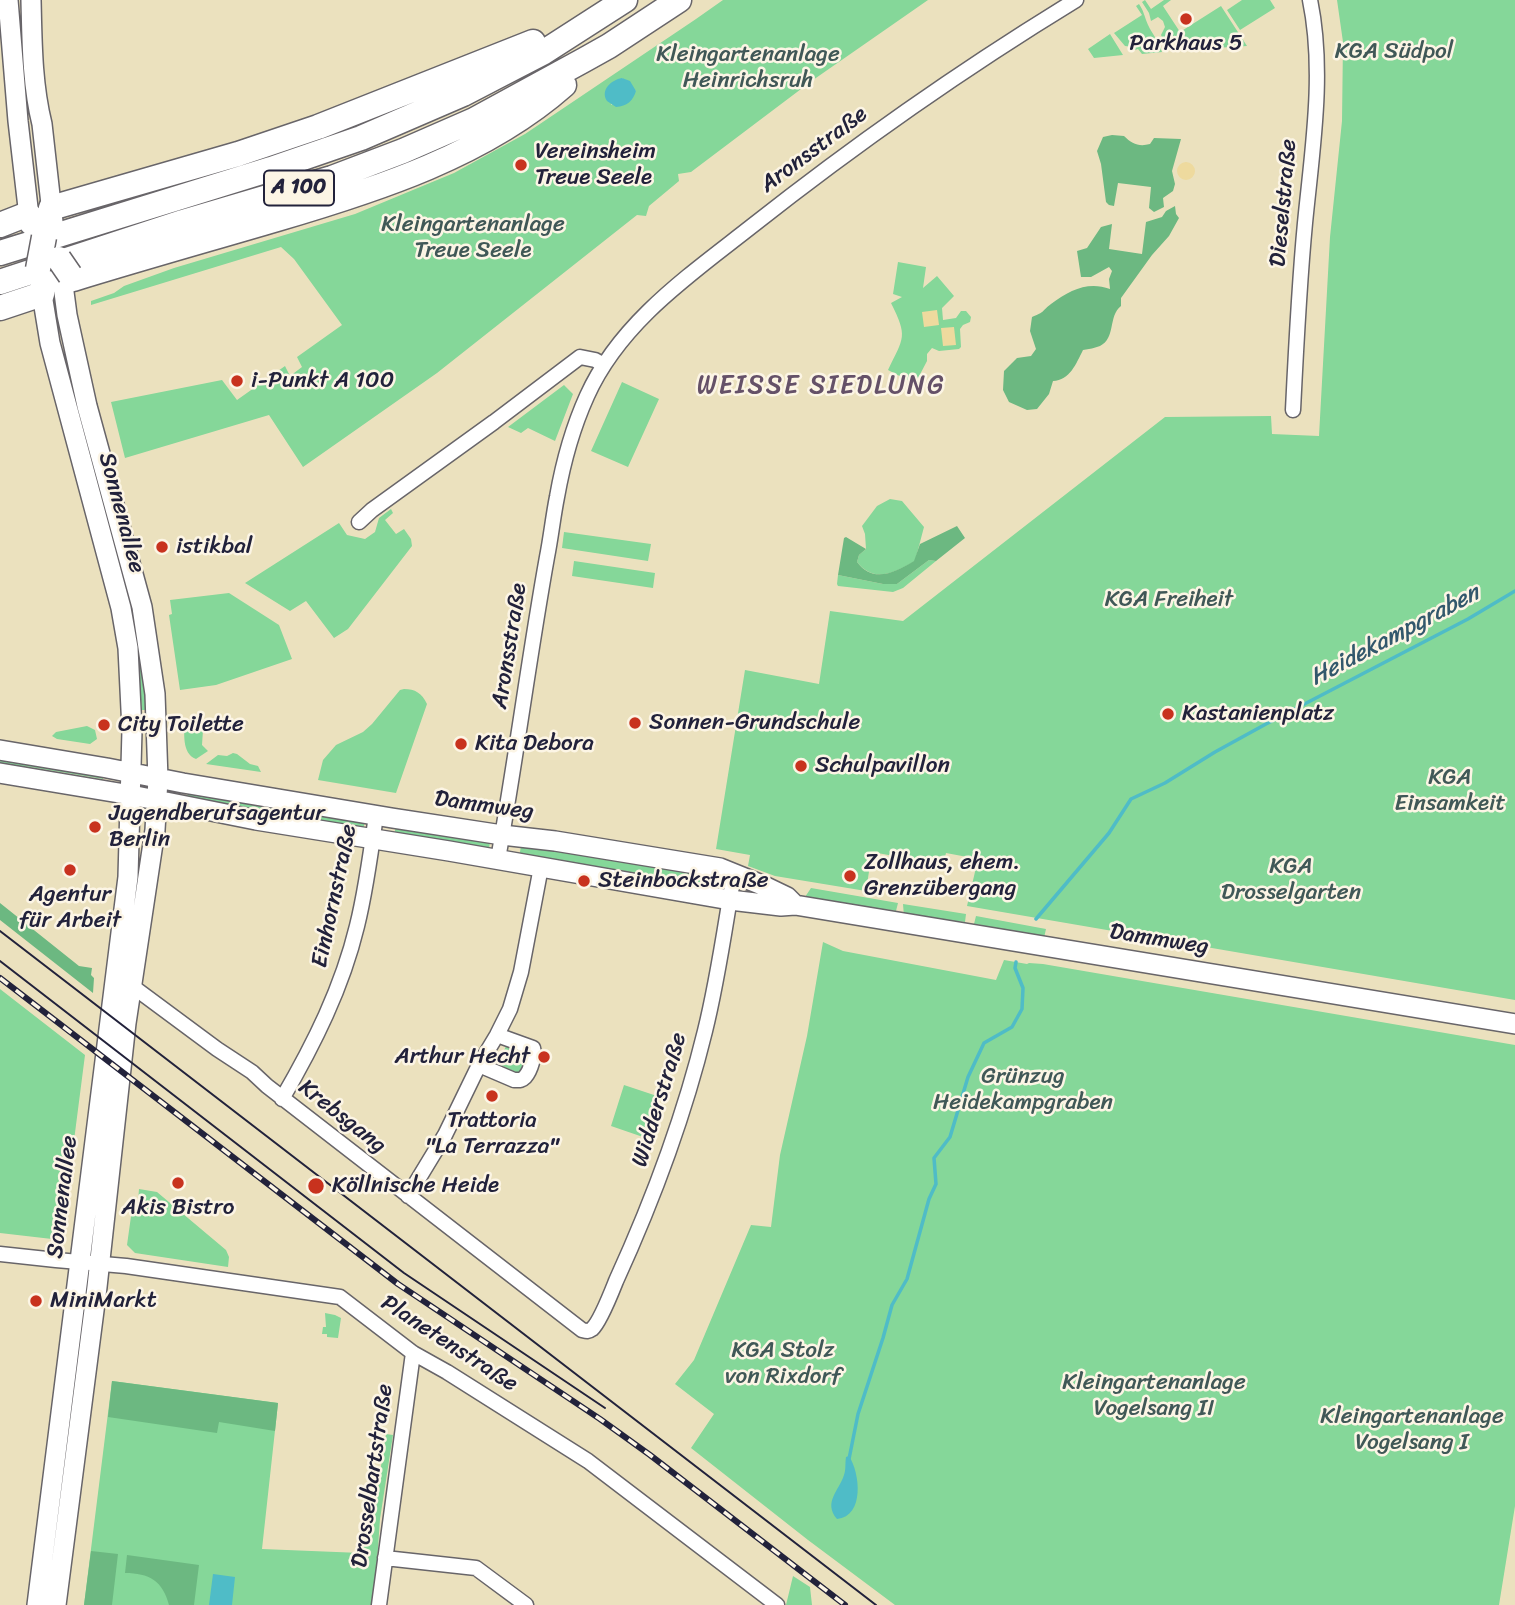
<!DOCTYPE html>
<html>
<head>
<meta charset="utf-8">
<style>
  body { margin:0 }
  canvas { display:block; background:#ebe1be }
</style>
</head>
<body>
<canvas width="1515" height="1605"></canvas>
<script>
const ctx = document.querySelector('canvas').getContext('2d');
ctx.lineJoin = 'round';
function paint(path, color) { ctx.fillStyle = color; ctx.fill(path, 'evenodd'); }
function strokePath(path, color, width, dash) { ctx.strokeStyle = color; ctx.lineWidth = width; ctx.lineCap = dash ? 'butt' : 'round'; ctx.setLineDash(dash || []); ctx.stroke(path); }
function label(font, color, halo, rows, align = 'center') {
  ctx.font = font + ' Sriracha,sans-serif'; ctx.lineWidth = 5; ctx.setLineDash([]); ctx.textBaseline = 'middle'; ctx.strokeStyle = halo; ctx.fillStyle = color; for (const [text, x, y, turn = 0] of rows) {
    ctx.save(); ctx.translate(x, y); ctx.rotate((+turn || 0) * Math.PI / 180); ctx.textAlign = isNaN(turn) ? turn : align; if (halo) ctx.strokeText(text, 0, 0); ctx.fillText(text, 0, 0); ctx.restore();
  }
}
const green = new Path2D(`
  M723,0H928L813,80L691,172L678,174L679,181L649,206L646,216L637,215L437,373L303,467L269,415L125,458L111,402L222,380L237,400L285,366L290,376L302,367L297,357L342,325L294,259L281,247L91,305V301L114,293L124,286L174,268L355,214L454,173L525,134L696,19ZM622,78L636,91L611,105Z
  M1145,0L1151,9L1164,0H1171L1163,6L1180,32L1221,6L1247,46L1183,50L1181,42H1171L1162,37L1161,35L1165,27L1163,21L1158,17L1151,21L1149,13L1142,2Z
  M1242,0H1270L1275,8L1240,30L1227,10Z
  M1337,0H1515V1000L967,906L978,859L946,853L943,865L872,852L866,891L775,876L748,866L750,855L716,849L745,670L819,684L830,611L903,621L1165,417L1271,416L1272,434L1319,436L1330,237L1342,121L1343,42Z
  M1139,4C1143,10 1144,14 1146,20C1150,32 1159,40 1162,52L1142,54L1138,49L1135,50L1133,47L1125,46L1114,33L1142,15L1136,6Z
  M1110,34L1123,55L1094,58L1088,49Z
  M898,262L926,267L923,288L937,276L954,296L942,308L943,320L956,318L961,311H966L971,317L970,322L963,325L960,329L961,347L959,349L939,351L932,348L927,354V361L915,384L888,370C904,337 908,337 891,303L902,297L893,294Z
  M622,382L659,399L628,467L591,451Z
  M564,385L573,394L555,441L528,428L521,433L508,427Z
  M890,499L902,501L924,527L915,561C896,572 874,584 857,562L859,555L866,549L865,534L862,526L877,506Z
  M391,509L393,513L385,520L396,534L404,529L411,539L412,546L348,629L334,638L306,601L290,611L245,583L339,523L347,535L365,539L375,532L379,518Z
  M564,532L651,544L648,561L562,548Z
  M929,560L936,561L903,588L893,592L838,586L837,584L838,575L883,584H897Z
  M574,561L655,573L653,588L572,576Z
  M229,593L279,625L292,659L216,685L180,690L169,615L172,614L170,600Z
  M135,606L149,710H142L137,657L128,608Z
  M404,689C415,689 422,693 427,704L396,793L318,780L323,760L336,745L363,732L372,724L400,690Z
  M184,718L191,727L192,725L201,728L203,730L202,745L208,751L196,759C181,753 185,733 184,718Z
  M87,726L95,730L97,739L90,744L57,739L52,736L56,732Z
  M233,753L237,754L250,764L258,766L261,772L206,764L218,755L227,756Z
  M0,756L103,773V779L30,767L0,764Z
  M188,789L365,821L363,830L187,803Z
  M396,824L490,841L489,850L394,837Z
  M522,841L713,877L716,882L715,888L519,857Z
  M811,888L898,903L896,911L884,909L879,913L806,900L805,897Z
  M903,904L966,914L965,922L957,921L952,925L904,917Z
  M976,916L1046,929L1044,938L985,930L982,925L974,924Z
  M823,942L843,951L996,980L1004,960L1027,964L1029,963L1043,964L1515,1045V1506L1499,1605H895L808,1540L691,1448L714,1414L675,1384L694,1360L751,1225L771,1227L780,1155L807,1036Z
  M0,989L85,1055L63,1226L52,1239L0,1233Z
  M506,1046L527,1053L520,1072L518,1073L498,1064Z
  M624,1085L657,1096L643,1137L611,1126Z
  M139,1189L157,1192L226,1250L229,1257L228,1267L135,1253L127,1245L133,1202H138Z
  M325,1313L335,1315L341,1318L338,1338L327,1337V1334H322L323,1327H326Z
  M112,1381L278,1403L262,1549L361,1553L372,1479H379L386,1434L393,1435L380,1519L377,1562L372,1605H84Z
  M793,1576L810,1587L812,1605H786Z`);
const forest = new Path2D(`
  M1112,135L1124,136C1132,144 1139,147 1150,144L1154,138L1181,139L1172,171L1175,184L1173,191L1163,198L1164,207L1154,212L1149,208L1151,187L1118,183L1114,206L1109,205L1106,202L1101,164L1097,151L1103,137Z
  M1175,206L1176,214L1179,218L1169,236L1152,255L1121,298V306C1108,316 1116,338 1100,346C1095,348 1089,349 1083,350C1076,364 1070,380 1053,381L1049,394L1037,409L1027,410L1009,402L1003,390L1004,371L1017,358L1031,356L1036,349L1030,331L1032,317C1045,312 1042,311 1051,304C1070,290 1088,281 1110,289L1109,279L1112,271L1109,267L1091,277H1081L1077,251L1087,248L1101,227L1112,224L1109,249L1142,254L1146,222L1162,217L1166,211Z
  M957,526L965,538L936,561L929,560L897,584H883L838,575L844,538L846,537L866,549L859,555L857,562C873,584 896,572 914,561L920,544Z
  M0,903L79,966L92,968L91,975L94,978L93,993L0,920Z
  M112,1381L278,1403L275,1431L219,1422L217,1433L108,1417Z
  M91,1551L118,1554L112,1605H84Z
  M127,1555L199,1565L194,1605H169C163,1581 149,1573 125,1573Z`);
const sand = new Path2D(`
  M1177 171a9 9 0 1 1 18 0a9 9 0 1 1-18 0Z
  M937,310L939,325L924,327L922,312Z
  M954,327L956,345L943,346L941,328Z`);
const water = new Path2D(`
  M622,78L630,81L636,91C633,101 627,106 616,107L607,101C600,90 611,80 622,78Z
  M849,1456C860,1473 865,1516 837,1519C823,1502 839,1491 844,1475C846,1470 845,1463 846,1457Z
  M213,1574L235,1577L232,1605H209Z`);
const stream = new Path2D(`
  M1036,919L1109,833L1131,799L1165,783L1215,752L1266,724L1468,619L1515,591
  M849,1459L858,1414L883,1338L892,1305L907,1279L929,1199L936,1184L934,1158L950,1137L968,1077L984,1043L1012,1027L1022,1009L1023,988L1015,968L1016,962`);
const street = new Path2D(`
  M1293,410C1296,348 1299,286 1305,223C1312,151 1325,72 1310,0
  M359,522L372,510L494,422L580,357L595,360L604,365
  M498,859C516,759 529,657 547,557C551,537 553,517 557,497C563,463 573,427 587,396C620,322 691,274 752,226C856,144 963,69 1076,0
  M132,986L217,1049L252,1072L267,1086L582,1330C586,1331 588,1332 592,1329C600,1322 612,1291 616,1281C653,1200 684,1117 705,1031C718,979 725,926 734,874
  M479,1065L514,1080C519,1080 521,1081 525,1077C531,1070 535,1055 533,1048L497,1035
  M282,1099C314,1044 342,988 357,926C366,890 371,852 376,815
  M408,1196L445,1135L479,1065L497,1035L510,1009L521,972L541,867
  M0,1254L56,1260L126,1266L340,1297L413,1353L447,1372L588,1461L777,1605
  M385,1558L476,1568L526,1605
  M379,1605L413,1353`);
const secondary = new Path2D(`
  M8,0L18,121L30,225
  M31,0C32,41 32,84 42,124L53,222
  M0,750L107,768L183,783L392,818L502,835L555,841L720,868L762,885L787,897L795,905
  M0,773L131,795L256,820L449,851L730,900L781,906L795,905L1515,1024
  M37,1605L128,877L132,730L128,648L121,608L50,343L40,282
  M56,1605L97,1287L126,1023L155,830L158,779L155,694L142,607L87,406L67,315L62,277`);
const highway = new Path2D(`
  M0,225L28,214L44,237
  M44,237L51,208L238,154L318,127L533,42
  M0,253L271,169L361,138L463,94L513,68L544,52L625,0
  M59,278L62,282L73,279C141,258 209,239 277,219C376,190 485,155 564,85
  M0,282L183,222L332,178L403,151L474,120L584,60L609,46L679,0
  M0,308L42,294L44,283`);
const tram = new Path2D(`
  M0,931L876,1605
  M0,961L404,1273L605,1408`);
const rail = new Path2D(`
  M0,978L398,1284L600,1419L650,1455L845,1605`);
const highwayBridge = new Path2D(`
  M59,259L70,275
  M38,269L44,237`);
const markers = [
  [1186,19,7,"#c8321e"],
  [521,165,7,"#c8321e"],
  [237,381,7,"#c8321e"],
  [162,547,7,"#c8321e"],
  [1168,714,7,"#c8321e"],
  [635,723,7,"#c8321e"],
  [104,725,7,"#c8321e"],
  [461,744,7,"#c8321e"],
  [801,766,7,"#c8321e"],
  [95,827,7,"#c8321e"],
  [70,870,7,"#c8321e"],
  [850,876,7,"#c8321e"],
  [584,881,7,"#c8321e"],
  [544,1057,7,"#c8321e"],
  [492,1096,7,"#c8321e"],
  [178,1183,7,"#c8321e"],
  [316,1186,9,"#c8321e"],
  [36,1301,7,"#c8321e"]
];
const shields = [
  [299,188,70]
];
const shieldNames = [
  ["A 100",299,188]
];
const poiNames = [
  ["Parkhaus 5",1186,44,"center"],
  ["Vereinsheim",535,152],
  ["Treue Seele",535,178],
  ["i-Punkt A 100",251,381],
  ["istikbal",176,547],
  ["Kastanienplatz",1182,714],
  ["Sonnen-Grundschule",649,723],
  ["City Toilette",118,725],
  ["Kita Debora",475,744],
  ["Schulpavillon",815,766],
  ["Jugendberufsagentur",109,814],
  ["Berlin",109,840],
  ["Zollhaus, ehem.",864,863],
  ["Grenzübergang",864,889],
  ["Steinbockstraße",598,881],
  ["Agentur",70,895,"center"],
  ["für Arbeit",70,921,"center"],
  ["Arthur Hecht",530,1057,"right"],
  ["Trattoria",492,1121,"center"],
  ["\"La Terrazza\"",492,1147,"center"],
  ["Köllnische Heide",332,1186],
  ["Akis Bistro",178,1208,"center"],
  ["MiniMarkt",50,1301]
];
const parkNames = [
  ["KGA Südpol",1394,52],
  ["Kleingartenanlage",748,55],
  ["Heinrichsruh",748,81],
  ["Kleingartenanlage",473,225],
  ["Treue Seele",473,251],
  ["KGA Freiheit",1169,600],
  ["KGA",1450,778],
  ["Einsamkeit",1450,804],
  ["KGA",1291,867],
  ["Drosselgarten",1291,893],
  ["Grünzug",1023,1077],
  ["Heidekampgraben",1023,1103],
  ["KGA Stolz",783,1351],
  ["von Rixdorf",783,1377],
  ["Kleingartenanlage",1154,1383],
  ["Vogelsang II",1154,1409],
  ["Kleingartenanlage",1412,1417],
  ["Vogelsang I",1412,1443]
];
const streetNames = [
  ["Aronsstraße",814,150,-37],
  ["Dieselstraße",1284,203,-85],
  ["Sonnenallee",121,513,75],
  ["Aronsstraße",510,646,-81],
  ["Dammweg",484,806,8],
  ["Einhornstraße",335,896,-78],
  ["Dammweg",1159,940,9],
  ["Widderstraße",660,1100,-73],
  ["Krebsgang",342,1117,38],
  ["Sonnenallee",63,1197,-83],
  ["Planetenstraße",449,1344,33],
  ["Drosselbartstraße",373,1476,-82]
];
const waterNames = [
  ["Heidekampgraben",1395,636,-28]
];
const quarterNames = [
  ["WEISSE SIEDLUNG",821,386]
];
paint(green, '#85d799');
paint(forest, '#6cb881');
paint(sand, '#eeda9e');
paint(water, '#4fbcc7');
strokePath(stream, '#4fbcc7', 3.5);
strokePath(street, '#686569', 17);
strokePath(secondary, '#686569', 22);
strokePath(highway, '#686569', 27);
strokePath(street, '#fff', 14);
strokePath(secondary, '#fff', 19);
strokePath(highway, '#fff', 24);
strokePath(tram, '#22223b', 2);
strokePath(rail, '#22223b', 6);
strokePath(rail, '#fcf5e5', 3.5, [10]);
strokePath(highwayBridge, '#686569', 27, []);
strokePath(highwayBridge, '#fff', 24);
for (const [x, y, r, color] of markers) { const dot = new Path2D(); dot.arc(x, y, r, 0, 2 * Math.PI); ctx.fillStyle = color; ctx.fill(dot); strokePath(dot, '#fcf5e5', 2.5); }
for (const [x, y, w] of shields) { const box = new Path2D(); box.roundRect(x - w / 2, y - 17.5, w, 35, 5); ctx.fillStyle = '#fcf5e5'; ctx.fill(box); strokePath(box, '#22223b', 2); }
label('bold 21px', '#22223b', null, shieldNames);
label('23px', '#22223b', '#fcf5e5', poiNames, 'left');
label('23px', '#405857', '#fcf5e5', parkNames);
label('23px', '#22223b', '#fcf5e5', streetNames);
label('italic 24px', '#32586c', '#fcf5e5', waterNames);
ctx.letterSpacing = '2px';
label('26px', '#655168', '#fcf5e5', quarterNames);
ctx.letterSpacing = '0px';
</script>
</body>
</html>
